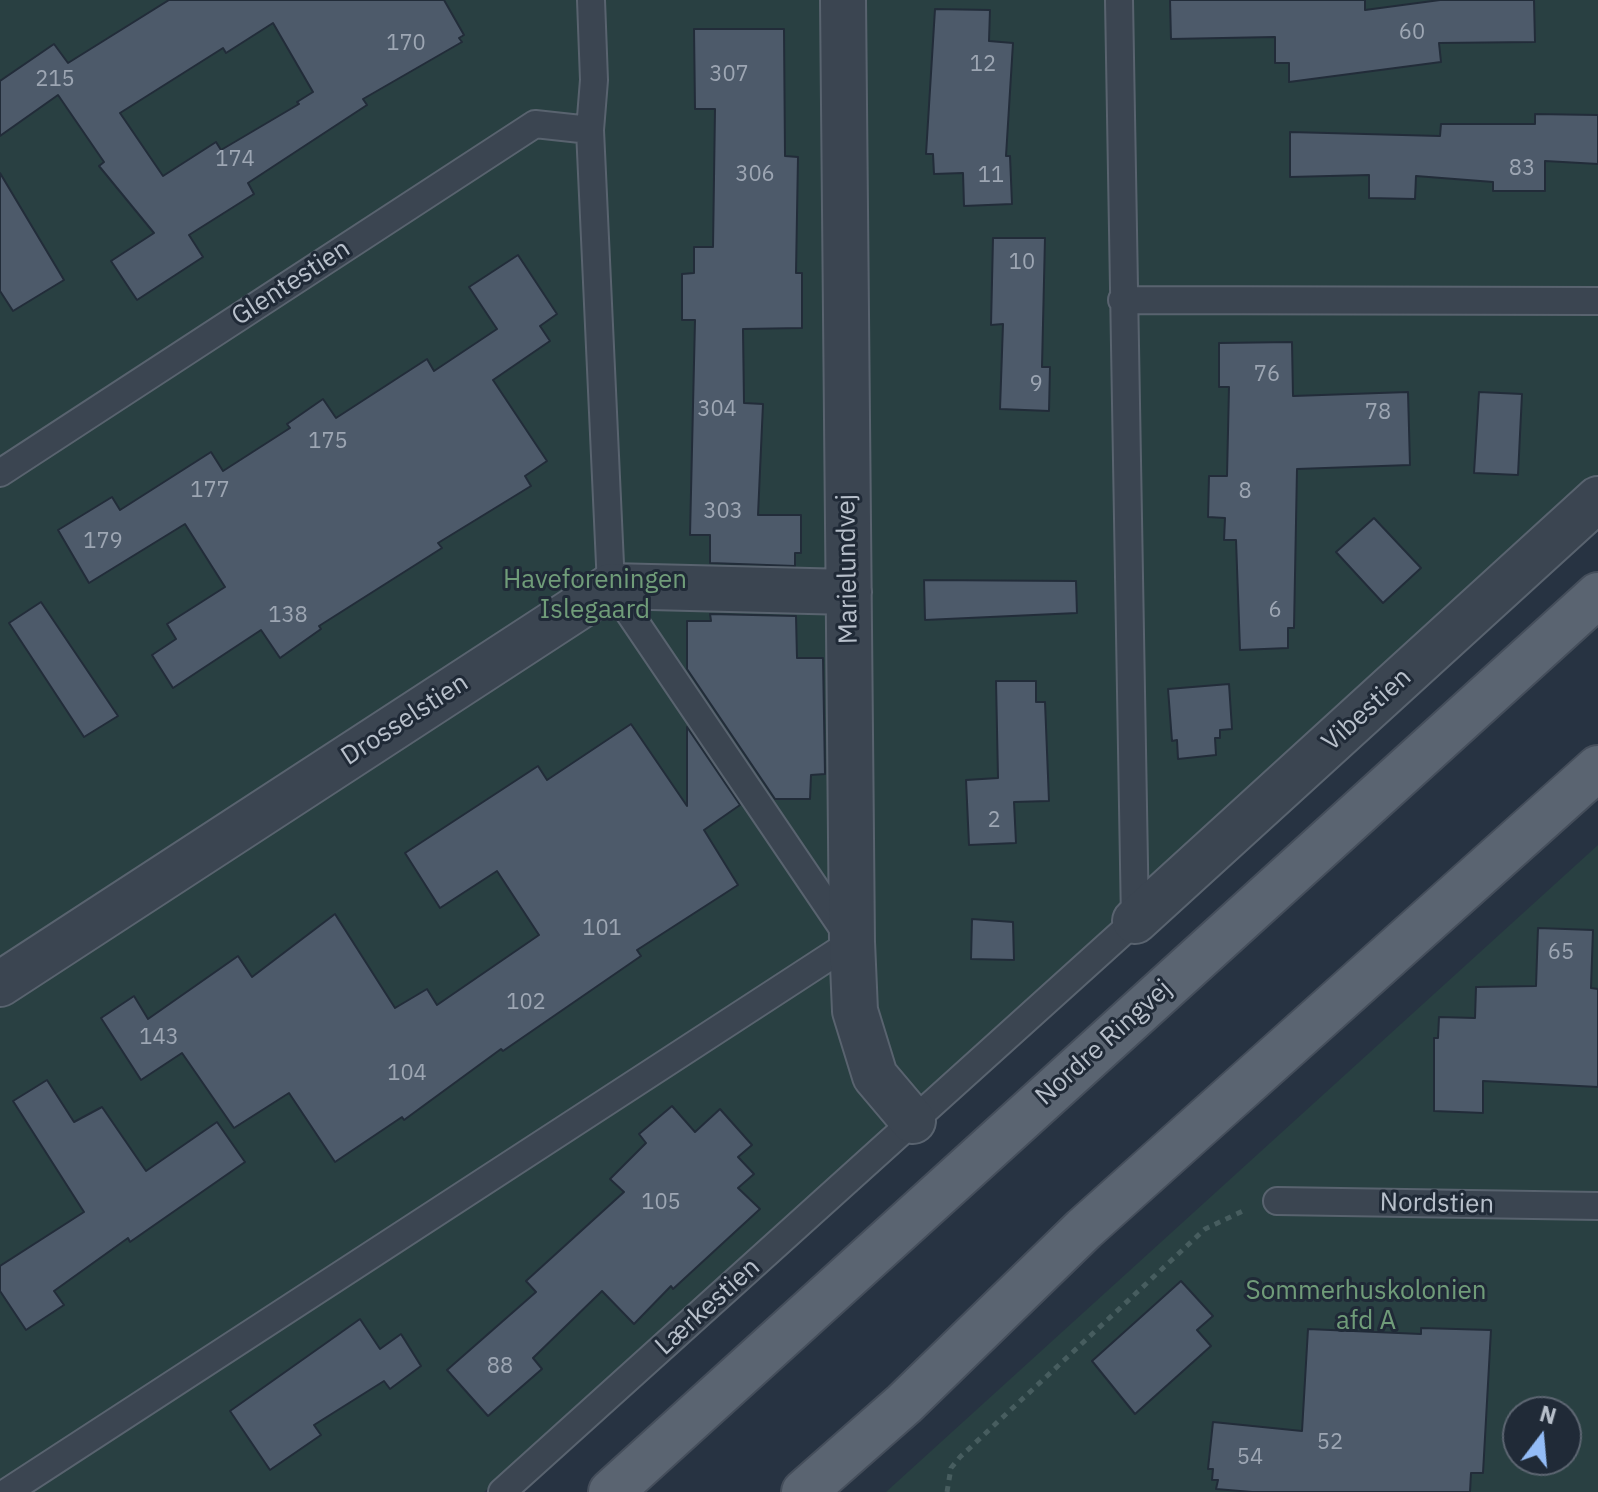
<!DOCTYPE html>
<html>
<head>
<meta charset="utf-8">
<style>
  body { margin:0 }
  #map { position:relative; width:1598px; height:1492px; overflow:hidden; background:#273342; font-family:"IBM Plex Sans",sans-serif }
  canvas { display:block }
  .north { position:absolute; left:1502px; top:1396px; width:80px; height:80px; box-sizing:border-box; background:#202a37; border:2px solid #5d6672; border-radius:50%; rotate:16deg; font-size:22px; font-weight:700; line-height:32px; text-align:center; color:#b8c0cb }
  .north::after { content:''; display:block; margin:auto; width:28px; height:36px; background:#93bcf6; clip-path:polygon(50% 0,100% 100%,50% 72%,0 100%) }
</style>
</head>
<body>
<div id="map">
<canvas width="1598" height="1492"></canvas>
<div class="north">N</div>
</div>
<script>
const ctx = document.querySelector('canvas').getContext('2d');
ctx.lineJoin = 'round';
function paint(path, color) { ctx.fillStyle = color; ctx.fill(path, 'evenodd'); }
function strokePath(path, color, width, dash) { ctx.strokeStyle = color; ctx.lineWidth = width; ctx.lineCap = dash ? 'butt' : 'round'; ctx.setLineDash(dash || []); ctx.stroke(path); }
function label(font, color, halo, rows, align = 'center') {
  ctx.font = font + ' "IBM Plex Sans",sans-serif'; ctx.lineWidth = 6; ctx.setLineDash([]); ctx.textBaseline = 'middle'; ctx.strokeStyle = halo; ctx.fillStyle = color; for (const [text, x, y, turn = 0] of rows) {
    ctx.save(); ctx.translate(x, y); ctx.rotate((+turn || 0) * Math.PI / 180); ctx.textAlign = isNaN(turn) ? turn : align; if (halo) ctx.strokeText(text, 0, 0); ctx.fillText(text, 0, 0); ctx.restore();
  }
}
const green = new Path2D(`
  M0,0H1598V491L484,1492H0Z
  M1598,845V1492H886ZM1518,1412H1566V1460H1518Z`);
const building = new Path2D(`
  M169,0H444L464,35L459,38L462,42L363,99L367,105L248,183L254,194L189,235L203,257L137,300L111,261L154,233L99,166L104,162L58,95L0,136V81L54,44L68,63ZM273,23L313,92L297,102L299,104L221,150L216,142L163,176L120,113L223,48L226,53Z
  M1170,0H1365V10L1440,0H1534L1535,42L1439,43L1441,62L1289,82V63H1275V37L1171,39Z
  M935,9L990,10L989,41L1013,43L1006,156H1010L1012,204L964,206L963,173L934,174L933,154H926Z
  M694,29H784L785,156L798,157L796,273H802V328L743,329L744,403L763,404L758,515H801V553H795V566L710,563V535H690L695,320H682V274L694,273V247H713L715,109H695Z
  M1535,114L1598,115V164L1545,161V191H1493V182L1416,176L1415,199L1369,198V175L1290,177V132L1440,136L1441,124H1535Z
  M0,173L64,280L13,311L0,291Z
  M993,238H1045L1042,367H1050L1049,411L1000,409L1003,324L991,325Z
  M518,255L557,314L540,326L550,341L493,380L547,461L525,476L531,486L438,543L442,548L319,626L321,629L280,658L261,630L173,688L152,655L176,639L167,624L225,587L185,524L89,583L58,530L112,497L120,510L211,452L223,471L290,428L287,424L323,399L336,418L427,359L434,371L497,329L469,287Z
  M1292,342L1293,396L1408,392L1410,465L1297,469L1294,628H1288V648L1240,650L1236,540H1224L1225,518L1208,517L1209,476H1227L1229,387H1219V343Z
  M1479,392L1522,394L1518,475L1474,473Z
  M1374,518L1421,568L1383,603L1336,552Z
  M924,580L1076,581L1077,613L925,620Z
  M41,602L118,716L84,737L9,623Z
  M710,614L796,616L797,658H823L825,774L811,775L810,799H775L687,669V621H711Z
  M996,681H1036V702H1045L1049,801L1014,802L1016,843L969,845L966,780L998,778Z
  M1229,684L1232,729L1220,730V738H1215L1216,755L1178,759L1177,740L1172,741L1168,689Z
  M631,724L687,806V727L740,805L704,830L738,885L637,950L641,956L503,1051L501,1049L404,1120L402,1117L335,1162L289,1093L234,1128L182,1053L141,1080L101,1018L134,996L148,1019L238,956L252,977L335,914L395,1008L427,989L437,1005L539,935L497,871L440,908L405,853L538,766L547,780Z
  M972,919L1013,922L1014,960L971,959Z
  M1538,928L1593,930L1591,988L1598,989V1087L1483,1081V1113L1434,1111V1038H1438L1439,1017L1475,1018L1476,987L1536,986Z
  M47,1080L74,1122L102,1107L146,1171L217,1122L245,1162L130,1242L128,1238L54,1291L64,1305L26,1330L0,1291V1266L84,1212L13,1101Z
  M672,1106L695,1132L720,1109L752,1145L738,1157L754,1174L738,1188L760,1209L673,1289L671,1286L634,1324L602,1291L533,1358L542,1369L488,1416L447,1370L536,1292L526,1281L624,1192L610,1179L646,1143L639,1134Z
  M1181,1281L1213,1316L1197,1330L1211,1346L1135,1414L1092,1361Z
  M360,1319L380,1349L401,1334L421,1366L390,1389L384,1381L314,1425L321,1435L270,1470L230,1411Z
  M1421,1328L1491,1330L1483,1473H1471L1470,1492H1252L1216,1489L1218,1480H1212L1213,1469H1208L1213,1422L1302,1431L1308,1329L1421,1334Z`);
const path = new Path2D(`
  M947,1492L951,1468L960,1457L1205,1229L1243,1211`);
const service = new Path2D(`
  M1122,300L1598,301
  M0,473L535,124L590,130
  M1277,1201L1598,1206
  M7,1492L852,942L611,586L590,130L594,80L591,0
  M502,1492L1135,921L1119,0`);
const minor = new Path2D(`
  M843,0L852,942L855,1011L875,1076L913,1121
  M1135,921L1598,499
  M0,984L611,586L849,592`);
const primary = new Path2D(`
  M611,1492L1598,595
  M804,1492L904,1404L1084,1229L1598,768`);
const numberNames = [
  ["60",1412,33],
  ["170",406,44],
  ["12",983,65],
  ["307",729,75],
  ["215",55,80],
  ["174",235,160],
  ["83",1522,169],
  ["306",755,175],
  ["11",991,176],
  ["10",1022,263],
  ["76",1267,375],
  ["9",1036,385],
  ["304",717,410],
  ["78",1378,413],
  ["175",328,442],
  ["177",210,491],
  ["8",1245,492],
  ["303",723,512],
  ["179",103,542],
  ["6",1275,611],
  ["138",288,616],
  ["2",994,821],
  ["101",602,929],
  ["65",1561,953],
  ["102",526,1003],
  ["143",159,1038],
  ["104",407,1074],
  ["105",661,1203],
  ["88",500,1367],
  ["52",1330,1443],
  ["54",1250,1458]
];
const streetNames = [
  ["Glentestien",291,283,-33],
  ["Marielundvej",848,569,-91],
  ["Vibestien",1367,710,-42],
  ["Drosselstien",405,720,-33],
  ["Nordre Ringvej",1104,1043,-42],
  ["Nordstien",1437,1204,1],
  ["Lærkestien",708,1307,-42]
];
const parkNames = [
  ["Haveforeningen",595,580],
  ["Islegaard",595,610],
  ["Sommerhuskolonien",1366,1291],
  ["afd A",1366,1321]
];
paint(green, '#294042');
paint(building, '#4d5a6a');
strokePath(building, '#222c39', 2);
strokePath(service, '#59636f', 30);
strokePath(minor, '#59636f', 48);
strokePath(primary, '#454e5b', 48);
strokePath(path, '#475d5f', 5, [6, 6]);
strokePath(service, '#3b4551', 26);
strokePath(minor, '#3b4551', 44);
strokePath(primary, '#5a6471', 44);
label('22px', '#9da6b3', null, numberNames);
label('26px', '#b8c0cb', '#202a37', streetNames);
label('26px', '#709c79', '#202a37', parkNames);
</script>
</body>
</html>
